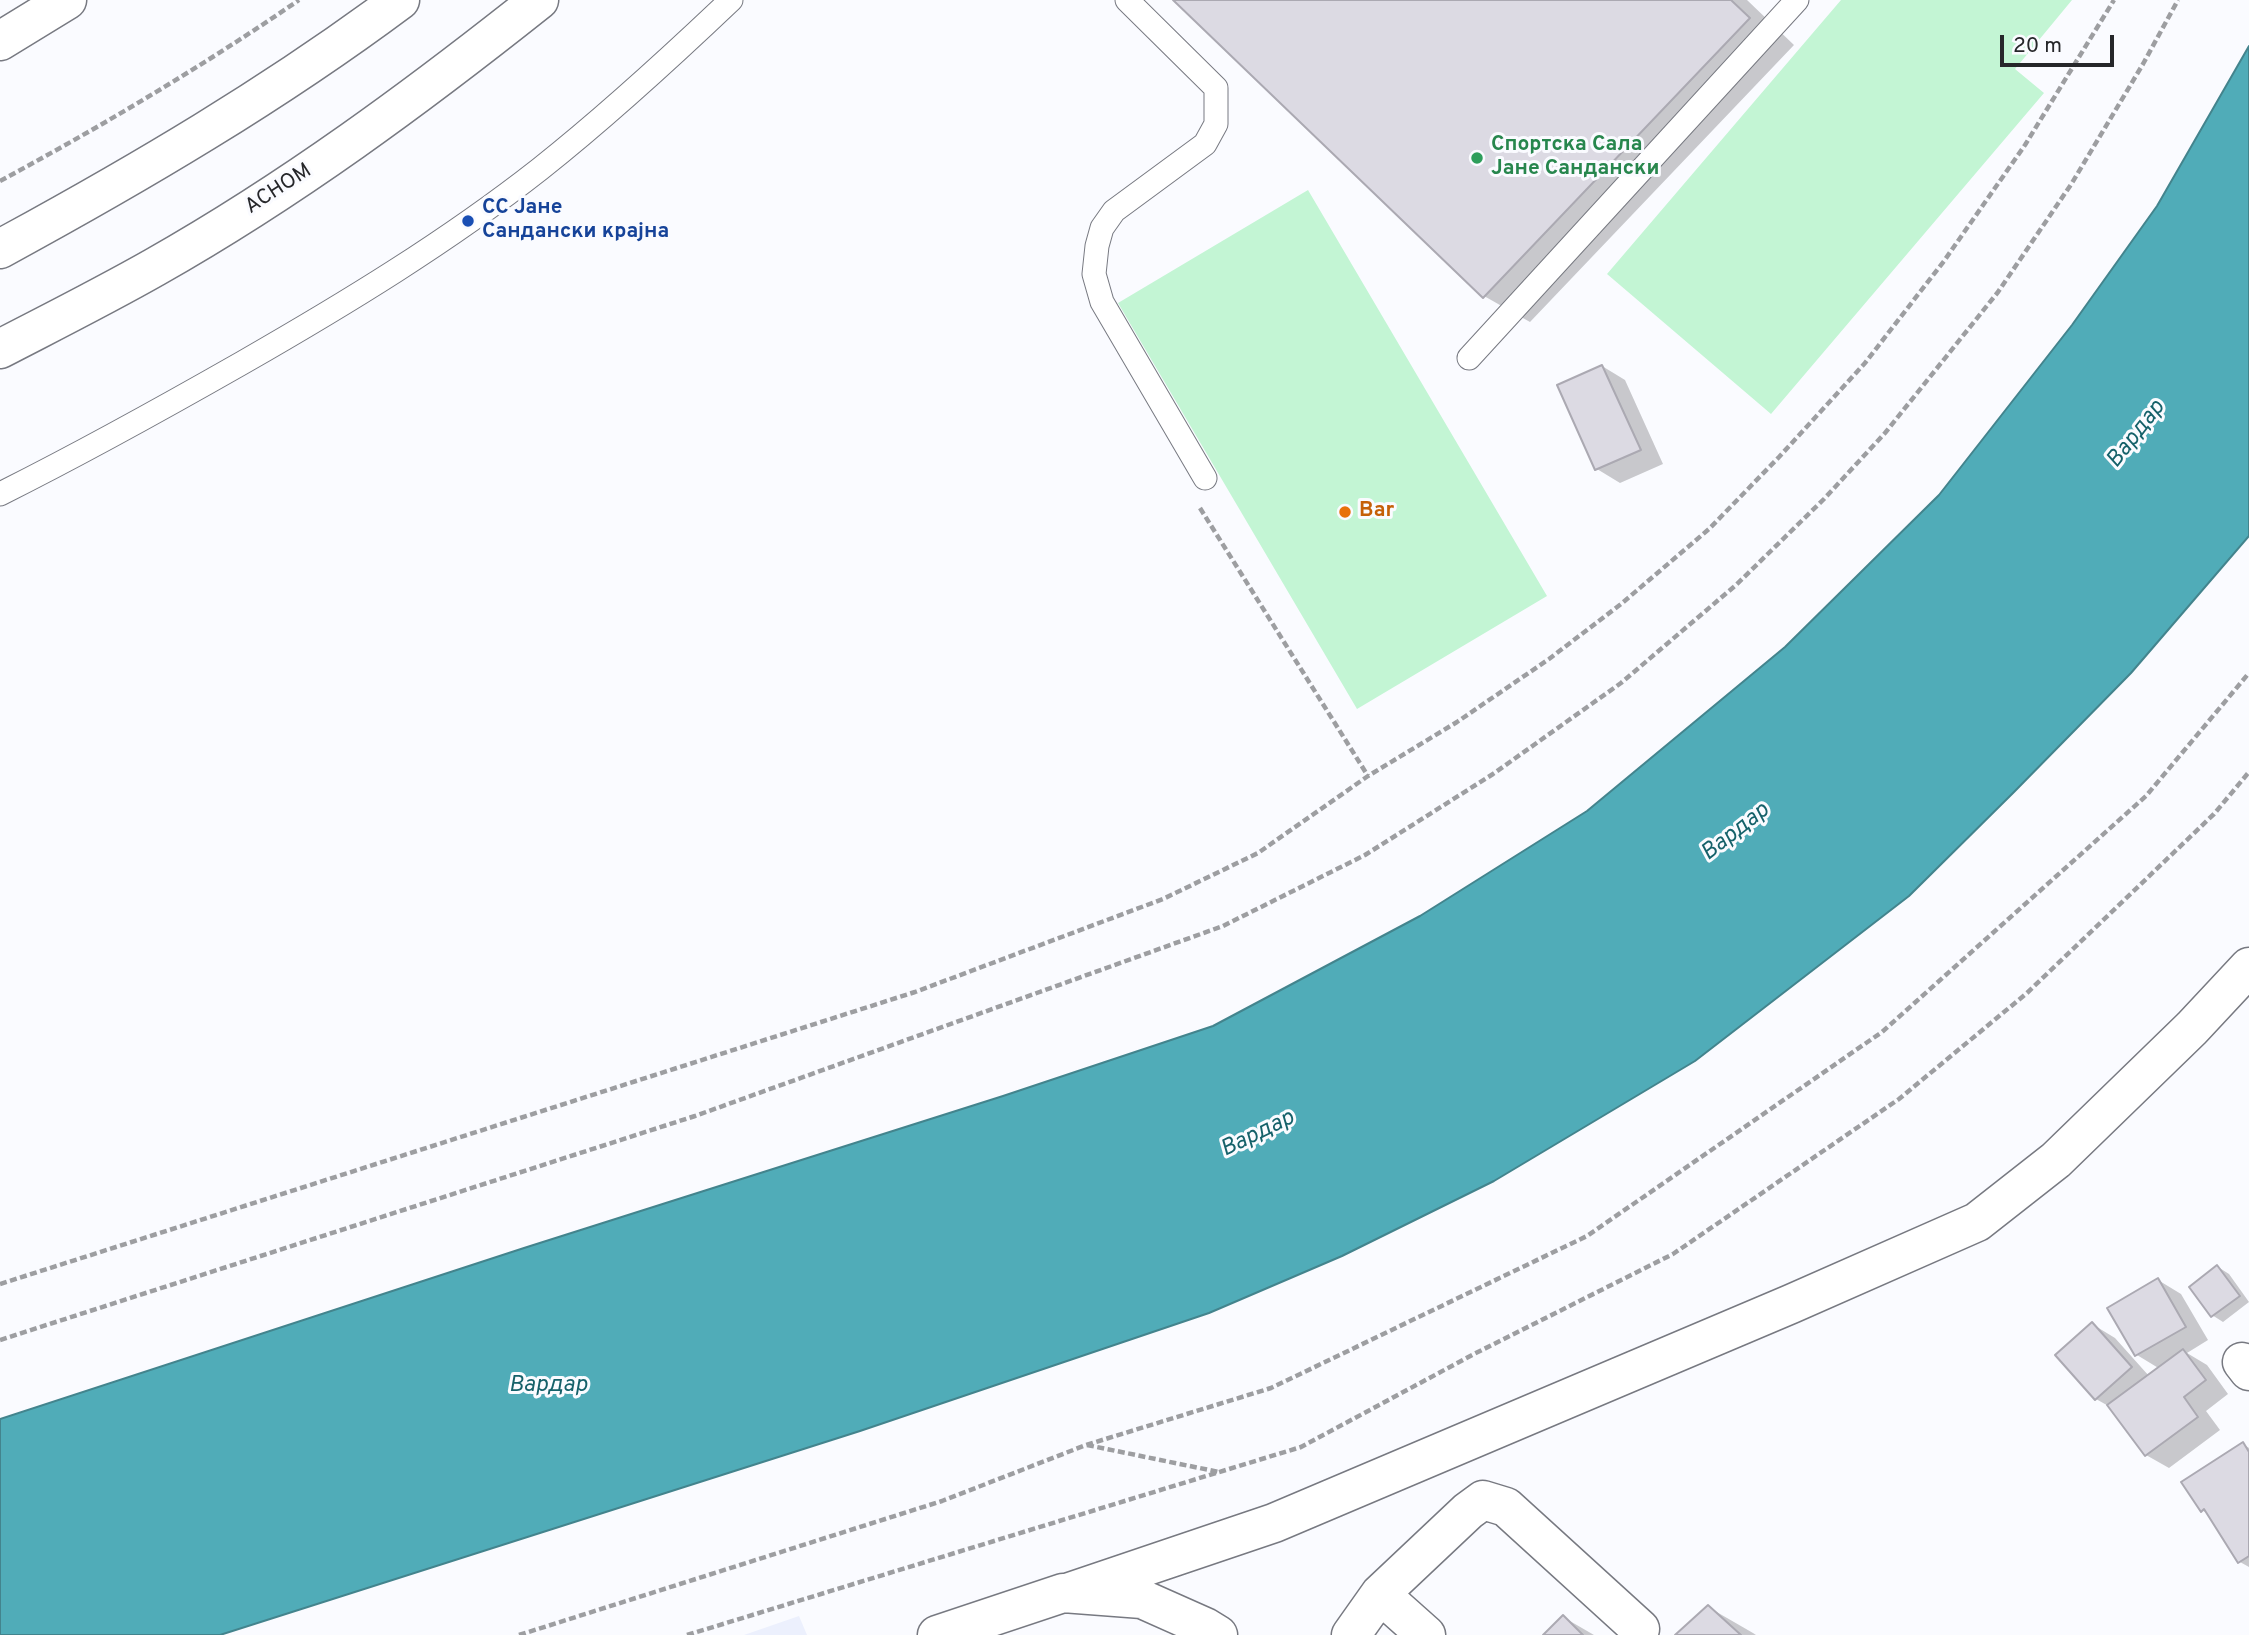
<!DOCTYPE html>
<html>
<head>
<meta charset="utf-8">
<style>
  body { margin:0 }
  #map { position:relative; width:2249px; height:1635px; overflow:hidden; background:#fafbff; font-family:Overpass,sans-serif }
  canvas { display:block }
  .scale { position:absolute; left:2000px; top:35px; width:114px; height:32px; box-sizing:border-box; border:4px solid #26272a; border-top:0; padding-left:9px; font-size:21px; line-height:24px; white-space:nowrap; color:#26272a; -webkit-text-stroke:5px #fafbff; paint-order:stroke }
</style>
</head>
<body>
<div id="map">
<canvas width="2249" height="1635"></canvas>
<div class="scale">20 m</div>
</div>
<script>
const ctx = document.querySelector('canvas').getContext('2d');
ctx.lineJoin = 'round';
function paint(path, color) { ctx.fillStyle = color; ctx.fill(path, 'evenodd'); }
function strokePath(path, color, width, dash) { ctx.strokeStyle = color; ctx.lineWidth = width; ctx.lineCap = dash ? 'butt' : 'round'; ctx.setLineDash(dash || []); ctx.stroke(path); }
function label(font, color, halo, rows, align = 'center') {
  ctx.font = font + ' Overpass,sans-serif'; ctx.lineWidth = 6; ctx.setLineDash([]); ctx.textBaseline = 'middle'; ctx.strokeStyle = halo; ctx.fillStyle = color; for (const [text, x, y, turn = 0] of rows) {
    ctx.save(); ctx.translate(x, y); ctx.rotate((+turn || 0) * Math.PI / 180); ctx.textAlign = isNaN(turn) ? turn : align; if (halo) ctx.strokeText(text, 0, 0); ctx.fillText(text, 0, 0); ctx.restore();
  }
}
const built = new Path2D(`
  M799,1616L807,1635H744Z`);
const green = new Path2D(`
  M1841,0H2072L2015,69L2044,93L1771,414L1607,274Z
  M1308,190L1547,596L1357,709L1118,303Z`);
const water = new Path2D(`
  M2249,46V536L2131,673L2014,792L1909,896L1695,1061L1494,1181L1342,1256L1209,1313L860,1431L220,1635H0V1419L524,1248L1003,1096L1213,1026L1420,916L1587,811L1785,647L1939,495L2072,325L2157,206Z`);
const shadow = new Path2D(`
  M1175,0H1747L1794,45L1530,322L1484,296Z
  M1602,366L1625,380L1663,464L1620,483L1597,469Z
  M2218,1267L2229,1274L2249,1302L2223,1322L2212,1315Z
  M2158,1280L2181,1294L2208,1340L2187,1353L2207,1365L2228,1394L2206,1411L2220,1430L2169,1468L2146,1455L2112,1408L2096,1399L2057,1355L2092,1324L2115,1338L2149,1376L2160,1369L2137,1355L2110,1308Z
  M2243,1444L2249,1448V1567L2240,1562L2209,1515L2202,1510Z
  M1708,1607L1753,1633L1756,1635H1677Z
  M1563,1617L1594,1635H1545Z`);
const building = new Path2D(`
  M1173,0H1731L1750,18L1483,298Z
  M1602,365L1641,450L1595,470L1557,385Z
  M2217,1265L2240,1296L2211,1317L2189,1287Z
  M2158,1278L2186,1327L2135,1356L2107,1308Z
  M2092,1322L2132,1367L2095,1400L2055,1355Z
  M2183,1349L2206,1380L2184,1397L2198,1417L2145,1456L2107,1405Z
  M2243,1442L2249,1452V1556L2238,1563L2204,1509L2201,1512L2181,1482Z
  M1708,1605L1741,1635H1675Z
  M1563,1615L1583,1635H1543Z`);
const path = new Path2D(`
  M0,181C102,126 203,66 299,0
  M1200,508L1368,776
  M0,1284L915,992L1163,899L1258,853L1368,776L1457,722L1549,659L1621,604L1709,529L1779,457L1865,363L1944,261L2025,145L2114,0
  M0,1340L695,1116L1223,926L1365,855L1493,774L1621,683L1736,585L1824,499L1885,433L1998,292L2072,183L2143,64L2178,0
  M1087,1445L1219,1472
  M519,1635L942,1501L1086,1445L1271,1388L1587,1236L1882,1032L2146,796L2249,673
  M687,1635L1301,1447L1474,1354L1673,1254L1899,1099L2027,993L2214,814L2249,772`);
const lane = new Path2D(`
  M1127,0L1216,88V124L1205,144L1114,211L1102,228L1097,246L1094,274L1102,302L1205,478
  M1469,358L1797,0
  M0,494C82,453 163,408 242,363C345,304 447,242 540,169C607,116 670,58 731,0`);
const street = new Path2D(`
  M0,41L67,0
  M2242,1362L2249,1371
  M1067,1593L1274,1523L1791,1304L1977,1222L2056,1160L2192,1028L2249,967
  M1380,1594L1426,1635
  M937,1635L1063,1593L1142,1599L1205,1627L1218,1635
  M1351,1635L1380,1594L1468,1511L1483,1500L1506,1507L1640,1629`);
const secondary = new Path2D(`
  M0,249C138,174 274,94 400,0
  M0,349C52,322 104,296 155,267C291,190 417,97 539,0`);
const markers = [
  [1477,158,7,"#2e9e5b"],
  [468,221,7,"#1a4fb4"],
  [1345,512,7,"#e8710a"]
];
const leisureNames = [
  ["Спортска Сала",1491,146],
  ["Јане Сандански",1491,170]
];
const streetNames = [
  ["АСНОМ",279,190,-33]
];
const transitNames = [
  ["СС Јане",482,209],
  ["Сандански крајна",482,233]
];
const foodNames = [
  ["Bar",1359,512]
];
const waterNames = [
  ["Вардар",2137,435,-52],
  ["Вардар",1736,833,-38],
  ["Вардар",1258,1135,-26],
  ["Вардар",548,1386]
];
paint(built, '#ecf0fd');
paint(green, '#c3f5d4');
paint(water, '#50acb8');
strokePath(water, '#43848d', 2);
paint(shadow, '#0003');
paint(building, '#dcdae3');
strokePath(building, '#aba9b2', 2);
strokePath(lane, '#777981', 25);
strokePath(street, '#777981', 41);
strokePath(secondary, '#777981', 41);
strokePath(path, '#9d9ea1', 4.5, [7, 3.5]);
strokePath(lane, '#fff', 23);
strokePath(street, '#fff', 38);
strokePath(secondary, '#fff', 38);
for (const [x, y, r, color] of markers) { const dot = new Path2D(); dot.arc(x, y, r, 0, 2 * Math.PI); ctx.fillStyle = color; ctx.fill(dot); strokePath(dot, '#fafbff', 2.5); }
label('bold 21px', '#27864d', '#fafbff', leisureNames, 'left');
label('21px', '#26272a', '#fafbff', streetNames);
label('bold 21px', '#164399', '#fafbff', transitNames, 'left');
label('bold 21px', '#c56008', '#fafbff', foodNames, 'left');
label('italic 23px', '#15616a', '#fafbff', waterNames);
</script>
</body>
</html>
